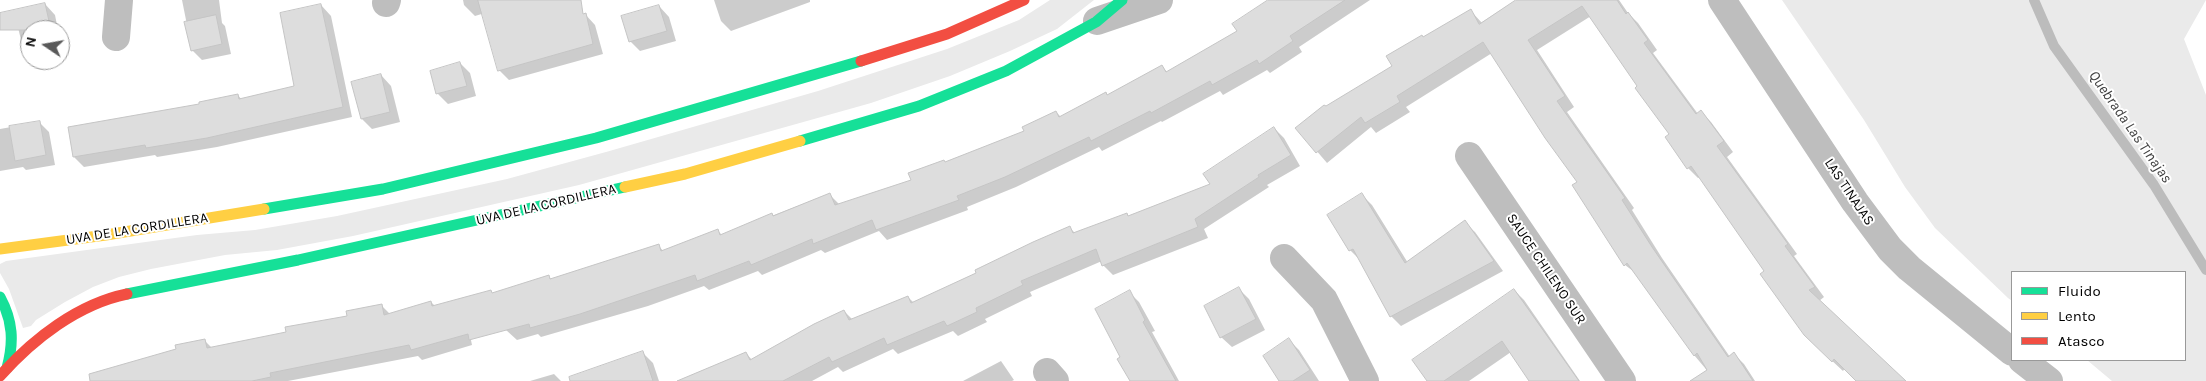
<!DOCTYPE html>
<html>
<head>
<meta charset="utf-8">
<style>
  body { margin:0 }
  #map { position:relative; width:2206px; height:381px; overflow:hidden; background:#fff; font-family:Karla,sans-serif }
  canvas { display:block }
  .legend { position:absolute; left:2011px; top:271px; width:175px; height:90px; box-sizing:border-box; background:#fff; border:1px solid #999; margin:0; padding:6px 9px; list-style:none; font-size:15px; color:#000 }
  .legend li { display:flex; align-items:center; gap:10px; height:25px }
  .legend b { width:25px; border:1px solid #999 }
  .north { position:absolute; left:20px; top:20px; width:50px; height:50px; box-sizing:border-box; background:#fff; border:1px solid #999; border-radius:50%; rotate:282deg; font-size:14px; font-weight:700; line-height:20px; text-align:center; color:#000 }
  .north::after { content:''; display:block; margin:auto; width:18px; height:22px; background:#595959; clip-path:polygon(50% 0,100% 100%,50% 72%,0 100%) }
</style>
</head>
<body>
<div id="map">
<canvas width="2206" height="381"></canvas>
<ul class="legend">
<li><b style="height:6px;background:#16e098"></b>Fluido</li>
<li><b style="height:6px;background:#ffcf43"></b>Lento</li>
<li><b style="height:6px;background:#f24e42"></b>Atasco</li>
</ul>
<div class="north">N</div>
</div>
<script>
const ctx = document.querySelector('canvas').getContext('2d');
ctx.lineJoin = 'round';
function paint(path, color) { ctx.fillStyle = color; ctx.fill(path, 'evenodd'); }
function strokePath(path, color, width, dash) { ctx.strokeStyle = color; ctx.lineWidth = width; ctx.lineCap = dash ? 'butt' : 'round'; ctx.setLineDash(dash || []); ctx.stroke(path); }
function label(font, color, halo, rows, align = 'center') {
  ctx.font = font + ' Karla,sans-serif'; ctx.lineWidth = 4; ctx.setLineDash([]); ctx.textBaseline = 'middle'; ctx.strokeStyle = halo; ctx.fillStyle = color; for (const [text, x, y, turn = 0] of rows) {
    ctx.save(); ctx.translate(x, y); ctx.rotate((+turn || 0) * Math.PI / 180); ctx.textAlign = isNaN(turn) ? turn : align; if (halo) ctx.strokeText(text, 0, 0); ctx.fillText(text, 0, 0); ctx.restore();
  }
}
const green = new Path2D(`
  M1050,0H1094L1057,29L1010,51L950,76L871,103L579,185L353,236L277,250L225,255L151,269L119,277L93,287L65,302L36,320L31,326L23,328L9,289L0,273V264L6,261L197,235L255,230L337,216L507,179L606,152L818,91L947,49L1019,20Z
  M1782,0H2206L2184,39L2206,95V381H2112L2087,360H2185V272H2012V301L2008,298L1935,228L1905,187L1864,120Z`);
const shadow = new Path2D(`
  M182,0H219L222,23L225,26L231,54L202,60L192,50Z
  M463,0H506L508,6L475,16L464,5Z
  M714,0H810V2L731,31L721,21Z
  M1289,0H1370L1299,47L1302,52L1270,73L1267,70L1223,95L1220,91L1162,122L1161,121L1102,151L1099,147L1016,187L967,207L968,210L887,240L879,231L825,253L821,250L762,275L758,271L709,290L704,286L648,306L541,337L538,334L517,340L506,330L549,277L552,280L658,245L664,252L718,231L722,235L829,194L840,205L912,181L946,163L1026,132L1056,112L1061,117L1108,96L1162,66L1167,72L1239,32Z
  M1519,0H1619L1628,13L1638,23L1657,50L1653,53L1698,114L1701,112L1711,122L1733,152L1727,157L1797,254L1794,256L1824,297L1819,301L1903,381H1858L1845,368L1843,371L1815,345L1700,177L1698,178L1688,168L1671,134L1591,16L1537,50L1574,107L1567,112L1634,208L1632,210L1662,258L1730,357L1734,354L1744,364L1755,381H1716L1694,355L1637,274L1625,265L1574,186L1579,182L1492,53L1406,107L1410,112L1376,133L1371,127L1327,163L1297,128L1326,108L1394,66L1423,38L1471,11L1482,23Z
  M45,4L55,15L58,30H30V49L21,40L14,11Z
  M321,5L331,16L352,117L217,147L157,157L155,155L84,167L74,157L201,105L238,95L241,99L296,87Z
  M659,6L669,17L676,41L640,51L630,41Z
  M585,14L595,25L603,54L509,80L499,70Z
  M460,63L470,73L476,96L448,104L438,94L431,72Z
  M381,75L391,86L400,122L372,129L362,119Z
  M39,122L49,132L55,165L26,170L23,167L0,171V129Z
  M1274,128L1284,138L1300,166L1267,185L1269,187L1204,229L1208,238L1113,275L1103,265L1102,261L1030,292L1032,296L985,319L987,322L958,336L953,331L898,354L893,349L843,372L838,367L812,381H692L746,353L752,360L844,311L853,320L908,297L914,303L1070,228L1075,233L1127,214L1129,217L1212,184Z
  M1362,195L1372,205L1408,263L1464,222L1475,232L1503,271L1401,326L1391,316L1361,261L1350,250Z
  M1239,289L1249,299L1265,330L1232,347L1221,337Z
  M1514,290L1524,300L1580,381H1531L1511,352L1469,381H1429Z
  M1129,292L1139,302L1155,331L1152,332L1179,381H1132L1122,357Z
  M431,302L435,306L465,311L472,345L422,360L418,356L288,381H127L205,341L213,349L287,333L349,317L381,305L390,314Z
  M1289,340L1299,350L1319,381H1280Z
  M643,353L653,363L659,381H616Z
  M1001,361L1014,380L1012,381H963Z
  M554,374L561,381H530Z`);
const stream = new Path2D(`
  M2034,0L2054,46L2154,185L2206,270`);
const building = new Path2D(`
  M478,0H581L583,14L586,13L593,44L498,71Z
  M1268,0H1345L1290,36L1293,41L1259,64L1257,60L1212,85L1210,81L1151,113L1150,111L1091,141L1089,137L1005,177L957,196L959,200L876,230L872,220L813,244L812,239L751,265L749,261L697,281L695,275L580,314L530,328L529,324L469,340L468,334L411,350L409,345L270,373L271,377L252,381H90L89,374L176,349L175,345L205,339L207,348L286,332L285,327L347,316L346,311L382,304L384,315L431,301L432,306L491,290L492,293L549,275L550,279L659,244L661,251L718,229L720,235L772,213L773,216L830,193L835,205L911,180L908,173L944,160L945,162L1024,131L1022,127L1056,111L1059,117L1106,92L1107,95L1162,65L1166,72L1237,31L1232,24Z
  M1516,0H1617L1626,14L1628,12L1648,40L1644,43L1696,114L1701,110L1724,141L1717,146L1788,244L1785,246L1815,287L1809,290L1906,381H1856L1834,359L1832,362L1804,335L1760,274L1764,271L1691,166L1687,169L1665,137L1669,134L1635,88L1637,86L1582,6L1528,40L1565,96L1557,101L1625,198L1622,200L1652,247L1728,357L1734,352L1753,381H1690L1707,370L1697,353L1694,356L1627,263L1624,266L1572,185L1577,182L1545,138L1483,42L1397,96L1400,102L1365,123L1361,117L1316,153L1295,128L1324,105L1326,106L1392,66L1386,56L1422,35L1423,37L1471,9L1479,24Z
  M45,3L51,30H0V13Z
  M321,4L343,107L207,138L146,148L145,145L73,157L68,127L199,104V102L238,94L239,99L294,86L280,13Z
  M659,5L667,31L629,42L621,16Z
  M216,15L222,44L191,51L184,22Z
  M460,62L467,86L436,94L430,71Z
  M381,74L390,112L361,119L351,82Z
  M40,121L46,155L15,161L9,126Z
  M1274,127L1291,155L1258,175L1259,177L1195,219L1198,227L1102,266L1096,249L1021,281L1023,285L976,308L977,312L947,326L944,321L887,345L884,338L832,362L829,357L783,381H677L746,352L750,360L814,324L844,310L849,320L908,296L911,303L976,273L975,270L1033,242L1070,226L1073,233L1127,213L1128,216L1210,184L1203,174Z
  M1362,193L1405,263L1465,220L1494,261L1390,317L1353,249L1349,251L1327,215Z
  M1239,287L1256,319L1220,338L1204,306Z
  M1514,289L1579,381H1529L1502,341L1444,381H1427L1412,360Z
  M1130,290L1145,320L1143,322L1176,381H1130L1117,359L1120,357L1095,309Z
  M1289,338L1310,370L1293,381H1279L1263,356Z
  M643,351L653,381H570L569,377Z`);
const street = new Path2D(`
  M1722,0L1855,202L1890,249L1909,268L2012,352
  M386,3L387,0
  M1097,21L1159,0
  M116,37L119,0
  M1469,156L1622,381
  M1284,258L1324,300L1365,381
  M2022,360L2049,381
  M1047,372L1055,381`);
const fast = new Path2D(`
  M800,141L919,106L1006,71L1096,22L1122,0
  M264,209L383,189L596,138L861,61
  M127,294L298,260L625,187
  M0,297C13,321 14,342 7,368`);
const slow = new Path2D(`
  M625,187L685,174L800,141
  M0,249L106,235L264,209`);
const jam = new Path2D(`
  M861,61L947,34L1024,0
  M0,376C33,339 78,304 127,294`);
const streetNames = [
  ["LAS TINAJAS",1849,192,56],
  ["UVA DE LA CORDILLERA",546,205,-13],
  ["UVA DE LA CORDILLERA",137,229,-9],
  ["SAUCE CHILENO SUR",1546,269,56]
];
const waterNames = [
  ["Quebrada Las Tinajas",2130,127,55]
];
paint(green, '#eaeaea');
paint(shadow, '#0003');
strokePath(stream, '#bcbcbc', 10);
paint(building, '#ddd');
strokePath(building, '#c5c5c5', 1);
strokePath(street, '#bebebe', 28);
strokePath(fast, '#16e098', 11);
strokePath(slow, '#ffcf43', 11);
strokePath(jam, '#f24e42', 11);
label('14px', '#000', '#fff', streetNames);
label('italic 15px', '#414141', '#fff', waterNames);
</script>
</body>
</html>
